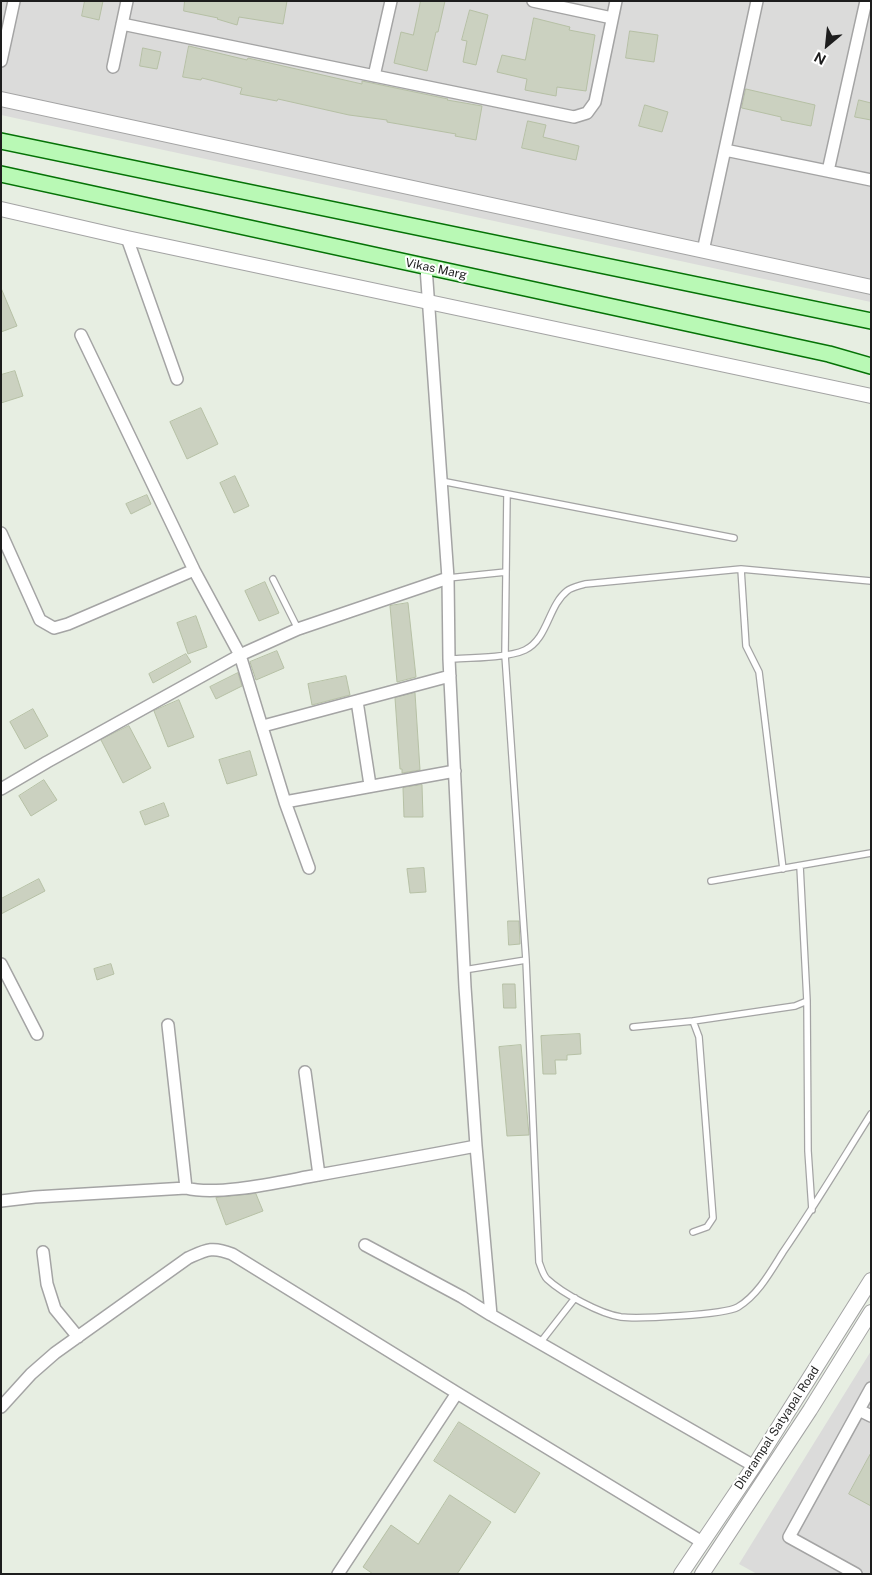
<!DOCTYPE html>
<html>
<head>
<meta charset="utf-8">
<style>
  body { margin:0 }
  #map { position:relative; width:872px; height:1575px; overflow:hidden; background:#e7eee2; font-family:"Public Sans",sans-serif }
  canvas { display:block }
  .frame { position:absolute; inset:0; border:2px solid #1d1d1d; pointer-events:none }
  .north { position:absolute; left:802px; top:20px; width:50px; height:50px; -webkit-text-stroke:4px #fff; paint-order:stroke; rotate:208deg; font-size:14px; font-weight:700; line-height:20px; text-align:center; color:#1d1d1d }
  .north::after { content:''; display:block; margin:auto; width:18px; height:22px; background:#1d1d1d; clip-path:polygon(50% 0,100% 100%,50% 72%,0 100%) }
</style>
</head>
<body>
<div id="map">
<canvas width="872" height="1575"></canvas>
<div class="frame"></div>
<div class="north">N</div>
</div>
<script>
const ctx = document.querySelector('canvas').getContext('2d');
ctx.lineJoin = 'round';
function paint(path, color) { ctx.fillStyle = color; ctx.fill(path, 'evenodd'); }
function strokePath(path, color, width, dash) { ctx.strokeStyle = color; ctx.lineWidth = width; ctx.lineCap = dash ? 'butt' : 'round'; ctx.setLineDash(dash || []); ctx.stroke(path); }
function label(font, color, halo, rows, align = 'center') {
  ctx.font = font + ' "Public Sans",sans-serif'; ctx.lineWidth = 4; ctx.setLineDash([]); ctx.textBaseline = 'middle'; ctx.strokeStyle = halo; ctx.fillStyle = color; for (const [text, x, y, turn = 0] of rows) {
    ctx.save(); ctx.translate(x, y); ctx.rotate((+turn || 0) * Math.PI / 180); ctx.textAlign = isNaN(turn) ? turn : align; if (halo) ctx.strokeText(text, 0, 0); ctx.fillText(text, 0, 0); ctx.restore();
  }
}
const residential = new Path2D(`
  M1,1H871V302L1,115Z
  M871,1351V1574H757L739,1564Z`);
const building = new Path2D(`
  M85,1H103L99,20L82,16Z
  M185,1H287L283,24L239,17L237,25L217,19L218,18L184,11Z
  M421,1H445L438,32H436L427,71L394,63L401,32L413,35Z
  M470,10L488,15L476,65L463,62L467,41L462,40Z
  M534,18L570,27L569,30L595,35L586,91L557,87L556,96L525,90L527,79L497,72L502,55L525,60Z
  M630,31L658,35L654,62L626,58Z
  M189,46L247,60L248,58L362,84V81L448,99L447,100L482,106L476,140L455,136L456,134L387,122V120L349,115L278,99L277,101L240,94L242,88L202,78L201,80L183,77Z
  M143,48L161,52L157,69L140,66Z
  M746,89L815,105L811,126L781,120V117L742,108Z
  M859,100L871,103V120L855,117Z
  M645,105L668,112L662,132L639,126Z
  M528,121L546,125L543,137L579,146L576,160L522,148Z
  M1,288L17,326L1,332Z
  M15,371L23,396L1,403V375Z
  M201,408L218,444L187,459L170,422Z
  M235,476L249,506L234,513L220,483Z
  M147,495L151,504L131,514L126,504Z
  M265,582L279,613L259,621L245,591Z
  M408,603L416,677L397,682L390,606Z
  M196,616L207,647L188,654L177,623Z
  M277,651L284,668L256,680L250,662Z
  M186,654L191,662L153,683L149,674Z
  M238,673L242,686L216,699L210,687Z
  M346,676L350,695L312,705L308,684Z
  M415,693L420,770L402,773V769H400L395,698Z
  M179,700L194,737L168,747L154,711Z
  M33,709L48,736L25,749L10,722Z
  M129,726L151,768L123,783L101,740Z
  M250,751L257,775L227,784L219,760Z
  M44,780L57,800L31,816L19,796Z
  M422,785L423,817H404L403,788Z
  M164,803L169,816L145,825L140,812Z
  M424,868L426,892L410,893L407,869Z
  M39,879L45,891L1,914V899Z
  M508,921H519L520,944L509,945Z
  M111,964L114,974L97,980L94,969Z
  M503,984H515L516,1008H504Z
  M580,1034L581,1054L567,1055V1060H555L556,1074H543L541,1036Z
  M521,1045L529,1135L507,1136L499,1047Z
  M256,1194L263,1211L226,1225L216,1198Z
  M459,1422L540,1473L515,1513L434,1461Z
  M871,1453V1506L849,1494Z
  M450,1495L491,1522L457,1574H373L363,1567L391,1525L418,1544Z`);
const service = new Path2D(`
  M441,481L734,538
  M507,494L505,655L526,960
  M741,569L746,646L759,672L783,869
  M448,578L506,572
  M273,579L298,629
  M449,659C469,658 508,658 525,650C548,639 548,606 567,591C572,587 579,586 585,584L741,569L871,581
  M711,881L871,853
  M464,970L526,960L539,1262C541,1267 543,1275 547,1279C562,1293 600,1314 621,1317C638,1319 724,1315 738,1307C758,1295 771,1271 783,1252C814,1207 842,1160 871,1114
  M807,1001L808,1151L812,1210
  M633,1027L693,1021
  M693,1232L707,1227L713,1218L699,1037L693,1021L795,1006L807,1001L800,866
  M540,1343L575,1298`);
const minor = new Path2D(`
  M533,1L612,18
  M122,24L574,117L587,113L595,102L616,1
  M1,61L14,1
  M113,67L127,1
  M374,76L391,1
  M725,150L871,180
  M828,171L866,1
  M127,238L177,379
  M703,251L757,1
  M426,267L448,578L449,659L465,987L476,1146L491,1315
  M81,335L194,570L240,655L285,802L309,868
  M1,533L40,620L54,628L68,624L194,570
  M357,701L370,785
  M263,726L450,676
  M1,789L47,762L240,655L298,629L448,578
  M285,802L455,771
  M1,964L37,1034
  M168,1025L186,1188
  M305,1072L319,1175
  M1,1201L35,1197L186,1188C216,1196 275,1183 307,1177C363,1167 419,1157 476,1146
  M365,1245L462,1297L491,1315L754,1466
  M43,1252L47,1284L55,1309L78,1337
  M1,1407L31,1374L55,1353L188,1258C206,1250 212,1246 232,1254L457,1393L702,1542
  M859,1410L871,1416
  M338,1574L457,1393
  M856,1574L789,1537L871,1388`);
const tertiary = new Path2D(`
  M1,99L871,287
  M1,209L127,238L871,396
  M681,1574L754,1466L871,1280
  M702,1574L810,1410L871,1312`);
const secondary = new Path2D(`
  M1,141L871,321
  M1,174L829,354L871,366`);
const streetNames = [
  ["Vikas Marg",436,269,12],
  ["Dharampal Satyapal Road",777,1428,-57]
];
paint(residential, '#dbdbda');
paint(building, '#cbd1c0');
strokePath(building, '#b6c0a5', 1);
strokePath(service, '#a4a4a4', 8);
strokePath(minor, '#a4a4a4', 14);
strokePath(tertiary, '#a4a4a4', 16);
strokePath(secondary, '#057206', 18);
strokePath(service, '#fff', 5.5);
strokePath(minor, '#fff', 11);
strokePath(tertiary, '#fff', 14);
strokePath(secondary, '#b9f9b5', 15);
label('12px', '#1d1d1d', '#fff', streetNames);
</script>
</body>
</html>
